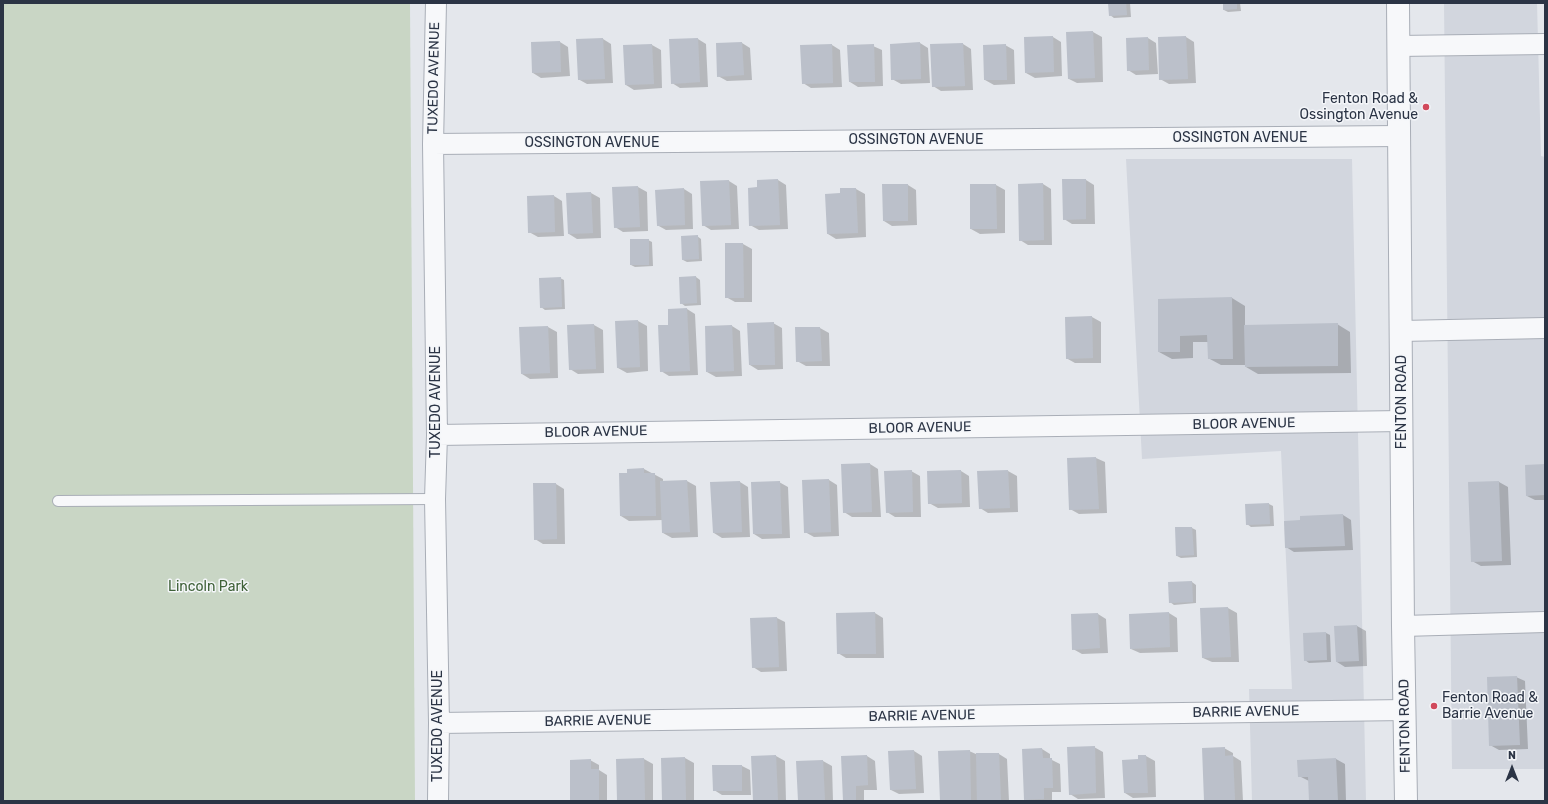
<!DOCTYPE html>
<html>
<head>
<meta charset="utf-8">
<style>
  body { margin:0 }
  #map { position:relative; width:1548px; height:804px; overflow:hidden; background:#e4e7ec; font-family:Rubik,sans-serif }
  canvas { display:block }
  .frame { position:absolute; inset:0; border:4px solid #2b3445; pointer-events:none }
  .north { position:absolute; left:1492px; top:748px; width:40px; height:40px; -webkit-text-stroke:3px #f4f6f9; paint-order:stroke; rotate:0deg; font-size:11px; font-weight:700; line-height:16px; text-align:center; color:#2b3445 }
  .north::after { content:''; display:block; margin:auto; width:14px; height:18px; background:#2b3445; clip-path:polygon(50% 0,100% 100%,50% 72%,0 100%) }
</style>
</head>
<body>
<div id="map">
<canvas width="1548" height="804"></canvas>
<div class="frame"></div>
<div class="north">N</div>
</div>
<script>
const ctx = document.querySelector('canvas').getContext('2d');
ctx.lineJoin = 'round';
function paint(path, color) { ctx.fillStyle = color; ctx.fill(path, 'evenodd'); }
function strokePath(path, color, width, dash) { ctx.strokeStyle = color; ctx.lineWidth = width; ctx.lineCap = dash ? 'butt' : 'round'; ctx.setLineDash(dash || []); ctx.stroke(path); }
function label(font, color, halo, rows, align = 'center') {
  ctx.font = font + ' Rubik,sans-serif'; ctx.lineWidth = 3; ctx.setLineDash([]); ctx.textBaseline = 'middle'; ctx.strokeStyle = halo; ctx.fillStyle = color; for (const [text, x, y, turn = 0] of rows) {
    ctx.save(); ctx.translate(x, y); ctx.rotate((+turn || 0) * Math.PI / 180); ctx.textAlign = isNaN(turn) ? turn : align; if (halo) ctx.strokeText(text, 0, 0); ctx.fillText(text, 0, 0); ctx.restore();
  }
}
const built = new Path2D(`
  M1444,3H1537L1541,156L1545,157V769H1452Z
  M1126,159H1352L1366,801H1252L1249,689H1292L1281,451L1142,459Z`);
const green = new Path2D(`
  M3,3H410L415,801H3Z`);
const shadow = new Path2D(`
  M1109,3H1130L1131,17L1114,18L1110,15Z
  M1224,3H1240L1241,11L1228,12L1224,10Z
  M1093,32L1102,37L1103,82L1077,83L1069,79L1067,33Z
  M1053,37L1061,42L1062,76L1035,78L1026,73Z
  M1186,37L1194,42L1196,83L1169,84L1160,79Z
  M1148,38L1156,43L1158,74L1136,75L1128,70Z
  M603,39L611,44L613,83L587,84L578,79Z
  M698,39L706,44L708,87L680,88L672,83Z
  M560,42L568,47L570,76L541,78L533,73Z
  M742,43L750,48L752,80L727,81L718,76Z
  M920,43L928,48L930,83L901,84L892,79Z
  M963,44L971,49L973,90L941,91L933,86Z
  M652,45L661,50L662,88L634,90L626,85Z
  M832,45L840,50L842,87L811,88L803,83Z
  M1005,45L1014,50L1015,84L994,85L985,80Z
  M873,46L882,50L883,86L858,87L850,82Z
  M778,180L786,185L788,229L759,230L750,225Z
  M1086,180L1094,185L1095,224H1072L1064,219Z
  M729,181L737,186L739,229L711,230L703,225Z
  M1043,184L1051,189L1052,245H1028L1020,240Z
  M908,185L916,190L917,225L892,226L884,221Z
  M971,185H996L1005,190V233L980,234L971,229Z
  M638,187L647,192L648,231L623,232L615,227L613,188Z
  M684,189L692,194L693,229L666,230L657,225Z
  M841,189H856L865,194L866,237L836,239L828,234L841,194Z
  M591,193L600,198L601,238L577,239L569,234L567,194Z
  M554,196L562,201L564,236L538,237L529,232Z
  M697,236L701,239L702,261L687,262L683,260Z
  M648,240L652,242L653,266L635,267L631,265Z
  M726,244H743L752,249V302H735L726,297Z
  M696,277L700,280L701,305L685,306L681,303Z
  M560,278L564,280L565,309L545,310L541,307Z
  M1232,298L1245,306V326L1337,324L1350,332L1351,373L1258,374L1246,367V365H1221L1208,358V342H1193V358L1172,359L1159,352V300Z
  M687,309L695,314L698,375L669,376L661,371L669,325Z
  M1092,317L1101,322V363H1075L1066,358V318Z
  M638,321L647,326L648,371L627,373L618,368L616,322Z
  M773,323L782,328L783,369L758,370L750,365Z
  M594,325L603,330L604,373L578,374L570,369L568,326Z
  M732,326L740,331L742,376L716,377L707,372Z
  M548,327L557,332L558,378L530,379L522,374L520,328Z
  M796,328H820L829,333L830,366H806L797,361Z
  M1096,458L1105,462L1107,513L1079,514L1070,509L1068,459Z
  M870,464L878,469L881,517H852L844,512Z
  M1545,465V500H1535L1527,496Z
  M644,469L663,479V482L687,481L696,486L698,537L672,538L663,533V520L629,521L621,516L628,474Z
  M911,471L920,476L921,517H895L887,512Z
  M961,471L969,476L970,507L938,508L929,503Z
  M1008,471L1017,476L1018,512L988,513L980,508L978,472Z
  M829,480L837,485L839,536L814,537L805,532Z
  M740,482L748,487L750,537L722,538L714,533Z
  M779,482L788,487L790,538L762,539L754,534Z
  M1499,482L1508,487L1511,565L1481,566L1472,561L1470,483Z
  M556,484L564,489L565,544H543L535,539Z
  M1269,504L1273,506L1274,526L1251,527L1247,524Z
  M1343,515L1351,520L1353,550L1294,552L1286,547Z
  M1176,528H1192L1196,530L1197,557L1181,558L1177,556Z
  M1192,582L1196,585V603L1174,605L1170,602Z
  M1228,608L1237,613L1239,662H1212L1203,658L1201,609Z
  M875,613L883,618L884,658H846L838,653Z
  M1169,613L1177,618L1178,652L1140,653L1131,649Z
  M1098,614L1106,619L1108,653L1082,654L1073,649Z
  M777,618L785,622L787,671L761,672L753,667Z
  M1357,626L1366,631L1367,666L1345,667L1337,662L1335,627Z
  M1326,633L1330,635L1331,662L1309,663L1305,660L1304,634Z
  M1516,677L1525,681L1528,749L1499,750L1490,745Z
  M1094,747L1103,752L1105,798L1078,799L1070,794Z
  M1224,748L1233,753V756L1241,761L1243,801H1206Z
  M1042,749L1050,754V759L1060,764L1061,792H1052V801H1028L1025,799Z
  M914,751L922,756L924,793L899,794L891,790Z
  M969,751L976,754H999L1007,759L1009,801H941Z
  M776,756L785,761L786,801H754L752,757Z
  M867,756L875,761L877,790H864V801H844Z
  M1139,756H1146L1155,761L1156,797L1133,798L1125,793L1139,760Z
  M685,758L694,763V801H663Z
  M644,759L653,764V801H618L617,760Z
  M1336,759L1345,764L1346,801H1310L1309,781L1299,776L1298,761Z
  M590,760L599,765V770L607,775V801H571Z
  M823,761L832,766L833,801H799L797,762Z
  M742,766L750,770L751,795H722L714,790Z`);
const building = new Path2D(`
  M1108,3H1126L1127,15L1109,16Z
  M1223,3H1237V9L1223,10Z
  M1093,31L1095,78L1068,79L1066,32Z
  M1053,36L1054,72L1025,73L1024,37Z
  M1186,36L1188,79L1159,80L1158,37Z
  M1148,37L1149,70L1127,71L1126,38Z
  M603,38L605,79L578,80L576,39Z
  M698,38L700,82L671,84L669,39Z
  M560,41L561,72L532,73L531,42Z
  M742,42L744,75L717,77L716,43Z
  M920,42L921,79L891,80L890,44Z
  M963,43L965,86L932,87L930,44Z
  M652,44L654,84L625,85L623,45Z
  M832,44L833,83L802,84L800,45Z
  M874,44L875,82H849L847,45Z
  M1006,44L1007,80H984L983,45Z
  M778,179L780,225L749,226L748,188L757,187V180Z
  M1062,179H1086V219L1063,220Z
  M729,180L731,225L702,226L700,181Z
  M1043,183L1044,240L1019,241L1018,184Z
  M882,184H908V221H883Z
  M970,184H996L997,229H970Z
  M638,186L640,227L614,228L612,187Z
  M684,188L685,225L657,226L655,190Z
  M840,188H856L858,233L827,234L825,194L840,193Z
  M591,192L593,233L568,234L566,193Z
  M554,195L555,232L528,233L527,196Z
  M698,235L699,259L682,260L681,236Z
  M630,239H649V265H630Z
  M725,243H743L744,298H725Z
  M696,276L697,303L680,304L679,277Z
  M561,277L562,307L540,308L539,278Z
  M1232,297L1233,359H1208L1207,335L1180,336V352H1158V299Z
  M687,308L690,371L660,372L658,325H668V309Z
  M1092,316L1093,358L1066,359L1065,317Z
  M638,320L640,367L617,368L615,321Z
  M774,322L775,365H749L747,323Z
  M1338,323V366L1245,367L1244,325Z
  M594,324L596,369L569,370L567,325Z
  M732,325L734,371L706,372L705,326Z
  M548,326L550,373L521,374L519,327Z
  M795,327H820L822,361L796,362Z
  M1096,457L1099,509L1069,510L1067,458Z
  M870,463L872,512L843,513L841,464Z
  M1545,464V495L1526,496L1525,465Z
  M644,468V473H655L656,516H620L619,473H627V469Z
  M912,470L913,512L886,513L884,471Z
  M961,470L962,503L928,504L927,471Z
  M1008,470L1010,508L979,509L977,471Z
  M829,479L831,532L804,533L802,480Z
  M687,480L690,532L662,533L660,481Z
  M740,481L742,532L713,533L710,482Z
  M780,481L782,534H753L751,482Z
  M1499,481L1502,561L1471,562L1468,482Z
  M533,483H556L557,539L534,540Z
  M1269,503L1270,524L1246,525L1245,504Z
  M1343,514L1345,546L1285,548L1284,521L1300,520V516Z
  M1175,527H1192L1194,555L1176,556Z
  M1192,581L1193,602L1169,603L1168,582Z
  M1228,607L1231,657L1202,658L1200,608Z
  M875,612L876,654H837L836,613Z
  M1169,612L1170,647L1130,649L1129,614Z
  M1098,613L1100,648L1072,650L1071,614Z
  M777,617L779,667L752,668L750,618Z
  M1357,625L1359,661L1336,662L1334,626Z
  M1326,632L1327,660L1304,661L1303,633Z
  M1517,676L1520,745L1489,746L1487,677Z
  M1095,746L1096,793L1069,795L1067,747Z
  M1225,747V756L1233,755L1235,800L1204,801L1202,748Z
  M1042,748L1043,758H1052L1053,788H1044V799L1024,800L1022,749Z
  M914,750L916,789L890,790L888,751Z
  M970,750L971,800L940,801L938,751Z
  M976,753H999L1001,801H977Z
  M776,755L778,801H753L751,756Z
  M867,755L868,785L856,786V801H843L841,756Z
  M1138,755H1146L1148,793H1124L1122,760L1138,759Z
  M685,757L686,801H662L661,758Z
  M644,758L645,801H617L616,759Z
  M1336,758L1338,801H1309L1308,777H1298L1297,760Z
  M591,759V769H599V801H570V760Z
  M823,760L825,801H798L796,761Z
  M712,765H742V791H713Z`);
const service = new Path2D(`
  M58,501L435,499`);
const minor = new Path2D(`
  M436,3L433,144L437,435L435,499L439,723L438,801
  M1398,46L1545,44
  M433,144L1399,136
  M1401,331L1545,328
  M437,435L1402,421
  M1403,626L1545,622
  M439,723L1405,710`);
const tertiary = new Path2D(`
  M1398,3L1403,626L1406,801`);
const markers = [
  [1426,107,4,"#d1495b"],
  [1434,706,4,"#d1495b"]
];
const streetNames = [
  ["TUXEDO AVENUE",434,78,-89],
  ["OSSINGTON AVENUE",1240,138],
  ["OSSINGTON AVENUE",916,140],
  ["OSSINGTON AVENUE",592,143],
  ["TUXEDO AVENUE",436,402,-90],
  ["FENTON ROAD",1402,402,-90],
  ["BLOOR AVENUE",1244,424,-1],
  ["BLOOR AVENUE",920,428,-1],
  ["BLOOR AVENUE",596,432,-1],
  ["BARRIE AVENUE",1246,712,-1],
  ["BARRIE AVENUE",922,716,-1],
  ["BARRIE AVENUE",598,721,-1],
  ["TUXEDO AVENUE",438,726,-90],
  ["FENTON ROAD",1405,726,-91]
];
const poiNames = [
  ["Fenton Road &",1418,99],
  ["Ossington Avenue",1418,115],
  ["Fenton Road &",1442,698,"left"],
  ["Barrie Avenue",1442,714,"left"]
];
const parkNames = [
  ["Lincoln Park",208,587]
];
paint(built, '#d2d6de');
paint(green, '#c9d6c5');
paint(shadow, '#0003');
paint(building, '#bbc0ca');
strokePath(service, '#a9aeb7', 12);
strokePath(minor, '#a9aeb7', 22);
strokePath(tertiary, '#a9aeb7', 24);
strokePath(service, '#f7f8fa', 10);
strokePath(minor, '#f7f8fa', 20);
strokePath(tertiary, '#f7f8fa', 22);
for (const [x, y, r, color] of markers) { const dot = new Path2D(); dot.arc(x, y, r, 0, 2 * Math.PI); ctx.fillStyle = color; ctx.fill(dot); strokePath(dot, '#f4f6f9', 1.5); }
label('14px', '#2b3445', '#f4f6f9', streetNames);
label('14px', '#2b3445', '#f4f6f9', poiNames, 'right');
label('14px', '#3f6138', '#f4f6f9', parkNames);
</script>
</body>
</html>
